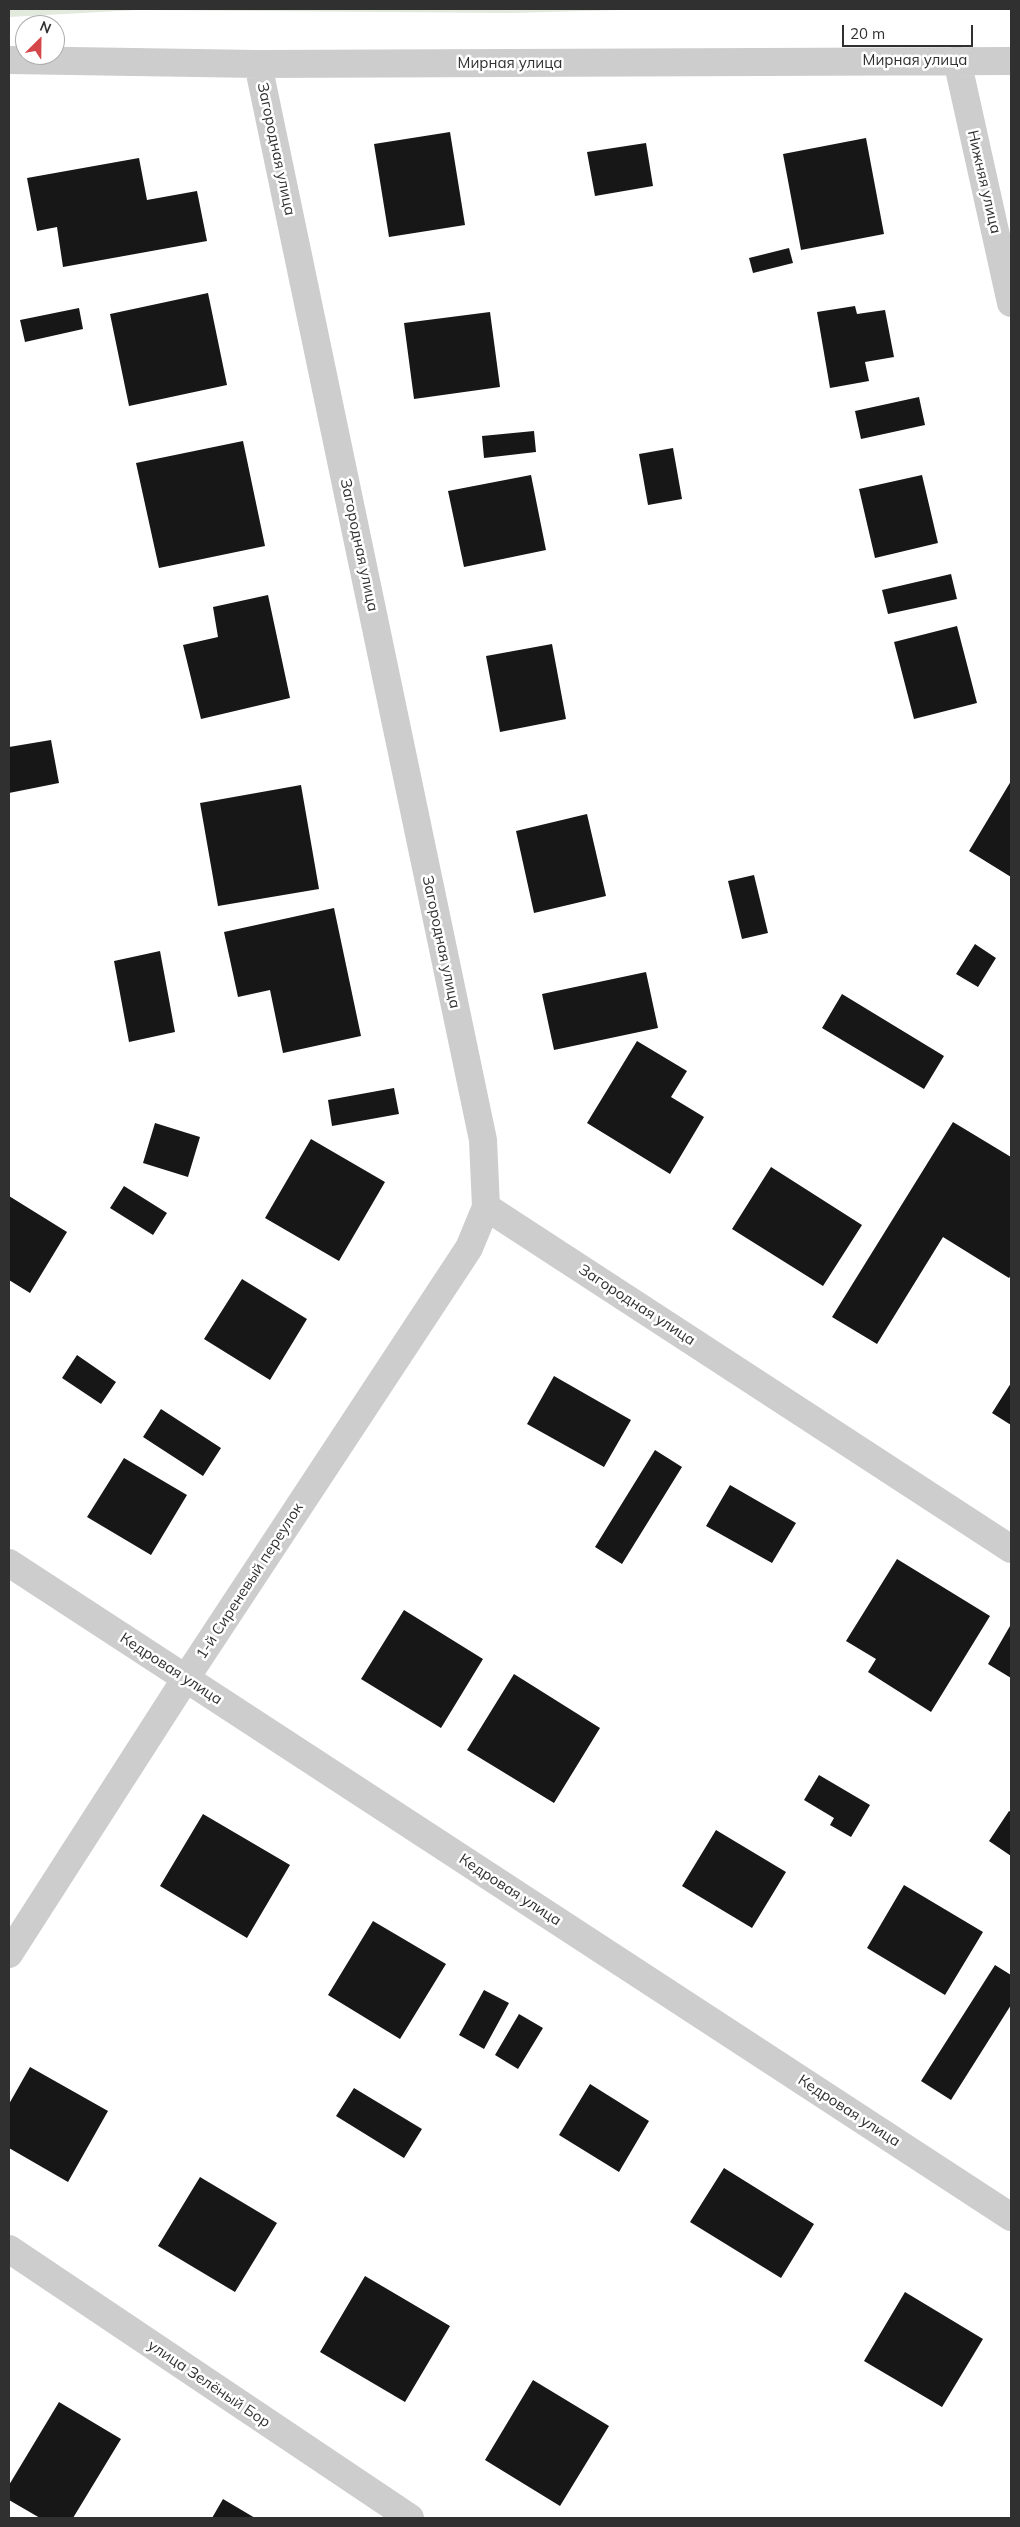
<!DOCTYPE html>
<html>
<head>
<meta charset="utf-8">
<style>
  body { margin:0 }
  #map { position:relative; width:1020px; height:2527px; overflow:hidden; background:#fff; font-family:Mulish,sans-serif }
  canvas { display:block }
  .frame { position:absolute; inset:0; border:10px solid #303030; pointer-events:none }
  .north { position:absolute; left:15px; top:15px; width:50px; height:50px; box-sizing:border-box; background:#fff; border:1px solid #acacac; border-radius:50%; rotate:23deg; font-size:14px; font-weight:700; line-height:20px; text-align:center; color:#303030 }
  .north::after { content:''; display:block; margin:auto; width:18px; height:22px; background:#d44647; clip-path:polygon(50% 0,100% 100%,50% 72%,0 100%) }
  .scale { position:absolute; left:842px; top:25px; width:131px; height:22px; box-sizing:border-box; border:2px solid #303030; border-top:0; padding-left:6px; font-size:15px; line-height:18px; white-space:nowrap; color:#303030; -webkit-text-stroke:4px #fff; paint-order:stroke }
</style>
</head>
<body>
<div id="map">
<canvas width="1020" height="2527"></canvas>
<div class="frame"></div>
<div class="north">N</div>
<div class="scale">20 m</div>
</div>
<script>
const ctx = document.querySelector('canvas').getContext('2d');
ctx.lineJoin = 'round';
function paint(path, color) { ctx.fillStyle = color; ctx.fill(path, 'evenodd'); }
function strokePath(path, color, width, dash) { ctx.strokeStyle = color; ctx.lineWidth = width; ctx.lineCap = dash ? 'butt' : 'round'; ctx.setLineDash(dash || []); ctx.stroke(path); }
function label(font, color, halo, rows, align = 'center') {
  ctx.font = font + ' Mulish,sans-serif'; ctx.lineWidth = 5; ctx.setLineDash([]); ctx.textBaseline = 'middle'; ctx.strokeStyle = halo; ctx.fillStyle = color; for (const [text, x, y, turn = 0] of rows) {
    ctx.save(); ctx.translate(x, y); ctx.rotate((+turn || 0) * Math.PI / 180); ctx.textAlign = isNaN(turn) ? turn : align; if (halo) ctx.strokeText(text, 0, 0); ctx.fillText(text, 0, 0); ctx.restore();
  }
}
const green = new Path2D(`
  M9,9H658L510,13L137,10L9,17Z`);
const building = new Path2D(`
  M450,132L465,225L389,237L374,144Z
  M866,138L884,234L801,250L783,154Z
  M646,143L653,186L595,196L587,152Z
  M139,158L147,200L197,191L207,241L63,267L57,227L37,231L27,178Z
  M789,248L793,263L753,273L749,258Z
  M208,293L227,385L129,406L110,314Z
  M855,306L857,314L885,310L894,357L865,362L869,381L830,388L817,312Z
  M79,308L83,329L25,342L20,320Z
  M490,312L500,387L414,399L404,323Z
  M919,397L925,425L861,439L855,411Z
  M534,431L536,452L484,458L482,436Z
  M243,441L265,546L159,568L136,463Z
  M673,448L682,499L648,505L639,454Z
  M531,475L546,550L464,567L448,491Z
  M922,475L938,543L875,558L859,489Z
  M951,574L957,599L888,614L882,590Z
  M268,595L290,698L201,719L183,645L218,637L213,607Z
  M957,626L977,703L914,719L894,642Z
  M552,644L566,719L500,732L486,656Z
  M51,740L59,783L9,793V747Z
  M1011,781V877L969,851Z
  M301,785L319,889L218,906L200,803Z
  M587,814L606,896L534,913L516,831Z
  M754,875L768,933L742,939L728,881Z
  M334,908L361,1036L283,1053L270,990L238,997L224,932Z
  M975,944L996,958L978,987L956,974Z
  M160,951L175,1032L129,1042L114,961Z
  M646,972L658,1028L554,1050L542,994Z
  M842,994L944,1056L924,1089L822,1028Z
  M637,1041L687,1071L671,1097L704,1117L670,1174L587,1123Z
  M394,1088L399,1114L332,1126L328,1100Z
  M953,1122L1011,1157V1275L1009,1278L943,1237L877,1344L832,1317Z
  M155,1123L200,1137L188,1177L143,1163Z
  M311,1139L385,1182L339,1261L265,1218Z
  M771,1167L862,1225L823,1286L732,1229Z
  M124,1186L167,1213L153,1235L110,1208Z
  M9,1196L67,1232L30,1293L9,1280Z
  M242,1279L307,1319L270,1380L204,1339Z
  M77,1355L116,1382L101,1404L62,1378Z
  M554,1376L631,1420L604,1467L527,1424Z
  M1011,1383V1425L992,1413Z
  M161,1409L221,1448L203,1476L143,1437Z
  M655,1450L682,1467L622,1564L595,1547Z
  M124,1458L187,1495L151,1555L87,1517Z
  M730,1485L796,1523L772,1563L706,1526Z
  M897,1559L990,1616L931,1712L868,1672L876,1659L846,1641Z
  M404,1610L483,1659L441,1728L361,1679Z
  M1010,1626L1011,1627V1678L988,1664Z
  M514,1674L600,1728L554,1803L467,1750Z
  M819,1775L870,1805L851,1837L830,1825L834,1818L804,1800Z
  M1009,1811L1011,1812V1856L989,1841Z
  M203,1814L290,1865L247,1938L160,1886Z
  M716,1830L786,1872L752,1928L682,1886Z
  M904,1885L983,1932L945,1995L867,1948Z
  M373,1921L446,1964L400,2039L328,1995Z
  M995,1965L1011,1975V2005L951,2100L921,2081Z
  M484,1990L509,2003L484,2049L459,2035Z
  M519,2014L543,2028L518,2069L495,2055Z
  M30,2067L108,2111L68,2182L9,2148V2104Z
  M590,2084L649,2121L619,2172L559,2135Z
  M354,2088L422,2129L404,2158L336,2116Z
  M724,2168L814,2224L781,2278L690,2222Z
  M200,2177L277,2223L235,2292L158,2246Z
  M365,2276L450,2326L405,2402L320,2352Z
  M905,2292L983,2339L942,2407L864,2361Z
  M533,2380L609,2426L560,2506L485,2460Z
  M59,2402L121,2439L73,2518H40L9,2500V2485Z
  M223,2499L255,2518H212Z`);
const street = new Path2D(`
  M9,60L258,64L1011,61
  M957,60L1011,303
  M258,64L483,1140L486,1207L1011,1549
  M9,1563L1011,2217
  M9,1954L186,1678L469,1248L486,1207
  M9,2249L410,2518`);
const streetNames = [
  ["Мирная улица",915,60],
  ["Мирная улица",510,63],
  ["Загородная улица",276,149,78],
  ["Нижняя улица",984,182,77],
  ["Загородная улица",359,545,78],
  ["Загородная улица",441,942,78],
  ["Загородная улица",637,1305,33],
  ["1-й Сиреневый переулок",250,1581,-57],
  ["Кедровая улица",171,1669,33],
  ["Кедровая улица",510,1890,33],
  ["Кедровая улица",849,2111,33],
  ["улица Зелёный Бор",209,2384,34]
];
paint(green, '#e2e9dd');
paint(building, '#171717');
strokePath(street, '#cdcdcd', 28);
label('15px', '#303030', '#fff', streetNames);
</script>
</body>
</html>
